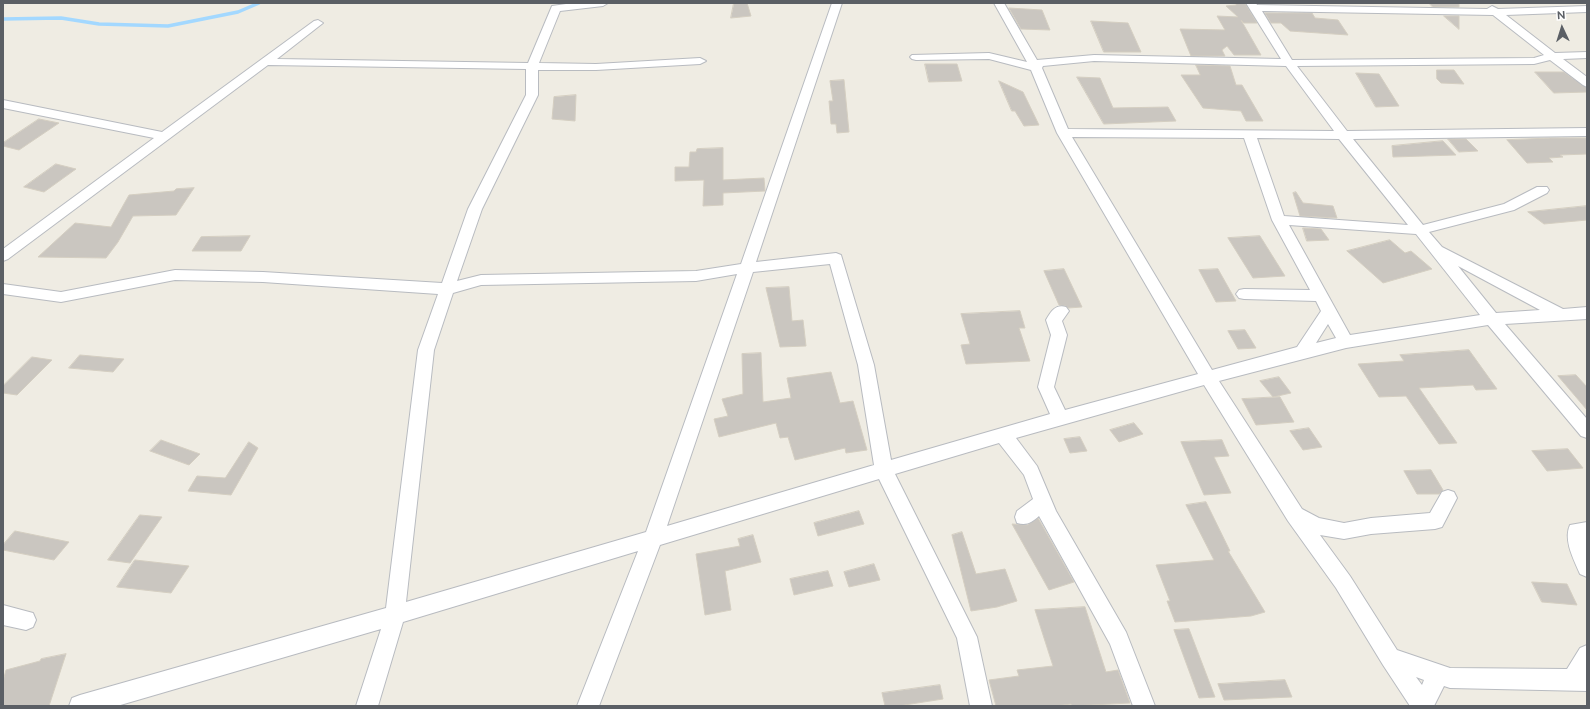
<!DOCTYPE html>
<html>
<head>
<meta charset="utf-8">
<style>
  body { margin:0 }
  #map { position:relative; width:1590px; height:709px; overflow:hidden; background:#efece3; font-family:Raleway,sans-serif }
  canvas { display:block }
  .frame { position:absolute; inset:0; border:4px solid #5b5f65; pointer-events:none }
  .north { position:absolute; left:1542px; top:8px; width:40px; height:40px; -webkit-text-stroke:3px #fff; paint-order:stroke; rotate:356deg; font-size:11px; font-weight:700; line-height:16px; text-align:center; color:#5b5f65 }
  .north::after { content:''; display:block; margin:auto; width:14px; height:18px; background:#5b5f65; clip-path:polygon(50% 0,100% 100%,50% 72%,0 100%) }
</style>
</head>
<body>
<div id="map">
<canvas width="1590" height="709"></canvas>
<div class="frame"></div>
<div class="north">N</div>
</div>
<script>
const ctx = document.querySelector('canvas').getContext('2d');
ctx.lineJoin = 'round';
function strokePath(path, color, width, dash) { ctx.strokeStyle = color; ctx.lineWidth = width; ctx.lineCap = dash ? 'butt' : 'round'; ctx.setLineDash(dash || []); ctx.stroke(path); }
function paint(path, color) { ctx.fillStyle = color; ctx.fill(path, 'evenodd'); }
const stream = new Path2D(`
  M3,19L61,18L99,24L168,26L238,12L259,3`);
const building = new Path2D(`
  M734,3H747L751,16L731,18Z
  M1236,3H1245L1257,23H1244L1241,20L1261,55H1234L1227,46L1222,50L1225,56H1191L1180,29L1225,30L1217,16L1238,17L1226,6L1236,5Z
  M1429,3H1459V7H1433Z
  M1009,8L1042,10L1050,30L1021,29Z
  M1265,13H1312L1315,18L1338,20L1348,35L1290,31L1281,23H1271Z
  M1444,16H1459V29Z
  M1091,21L1128,23L1141,52H1104Z
  M925,64H957L962,81L929,82Z
  M1196,65L1230,66L1236,85H1242L1263,121H1246L1241,111L1203,108L1181,75H1200Z
  M1437,70H1454L1464,84L1441,83L1437,79Z
  M1535,72H1564L1587,88V92L1554,93Z
  M1356,73L1379,74L1399,106L1376,107Z
  M1077,77L1100,78L1113,108L1168,107L1176,121L1104,124Z
  M844,80L849,132L837,133L836,124H831L829,101H833L830,81Z
  M999,81L1023,92L1039,125L1024,126L1015,111H1012Z
  M576,95L575,121L552,119L554,97Z
  M39,119L59,123L19,150L3,146V143Z
  M1551,138H1587V154L1560,155L1563,157L1549,158L1553,162L1527,163L1507,140Z
  M1448,139H1466L1478,151L1459,152Z
  M1443,141L1456,155L1393,157L1392,146Z
  M723,148V180L764,178L765,191L723,193V205L703,206L704,180L675,181V167H689L690,152H696L697,149Z
  M56,164L76,169L44,192L24,187Z
  M194,188L176,215L133,216L118,242L106,258L38,257L75,223L111,227L129,195L174,191L176,189Z
  M1296,192L1303,203L1333,206L1337,218L1300,216L1293,193Z
  M1587,206V220L1544,224L1528,212Z
  M1303,228L1321,229L1329,240L1307,241Z
  M250,236L241,251H192L201,237Z
  M1260,236L1285,276L1253,278L1228,238Z
  M1390,240L1405,253L1411,251L1432,269L1383,283L1347,251Z
  M1064,269L1082,307L1068,308L1066,306L1059,305L1044,271Z
  M1218,269L1236,301L1216,302L1199,270Z
  M789,287L792,321L803,320L806,346L780,347L766,288Z
  M1020,311L1025,328H1019L1030,361L966,364L961,345L970,344L961,314Z
  M1245,330L1256,348L1238,349L1228,331Z
  M1469,350L1497,389L1476,390L1473,385L1419,388L1457,443L1439,444L1406,396L1379,397L1358,364L1404,361L1400,355Z
  M761,353L763,402L791,398L787,378L831,372L840,403L853,401L867,450L846,453L845,448L795,460L788,437L780,438L776,423L719,437L714,419L728,416L722,399L743,394L742,354Z
  M80,355L124,359L113,372L69,368Z
  M32,357L52,360L17,395L3,393V386Z
  M1576,375L1587,387V410L1558,376Z
  M1279,377L1291,393L1273,397L1260,381Z
  M1280,397L1294,422L1256,425L1242,399Z
  M1134,423L1143,434L1119,442L1110,430Z
  M1309,428L1322,447L1303,450L1290,431Z
  M1080,437L1087,451L1070,453L1064,439Z
  M161,440L200,454L189,465L150,451Z
  M1222,440L1229,456L1214,457L1231,493L1204,495L1181,442Z
  M249,442L258,448L231,495L188,491L197,476L225,478Z
  M1568,449L1583,468L1547,471L1532,451Z
  M1431,470L1443,490L1439,494H1417L1404,471Z
  M1206,502L1230,551H1228L1265,612L1251,616L1175,622L1167,601H1170L1156,565L1214,560L1186,505Z
  M859,511L864,524L818,536L814,523Z
  M140,515L162,517L130,563L108,560Z
  M1038,518L1042,525L1074,582L1049,590L1012,524L1027,525Z
  M15,531L69,542L54,560L3,550V545Z
  M962,532L976,574L1005,569L1017,601L997,607L971,611L952,535Z
  M753,535L761,562L725,571L731,610L705,615L696,554L740,546L738,539Z
  M135,560L189,566L171,593L117,587Z
  M874,564L880,580L849,587L844,572Z
  M828,571L833,586L794,595L790,579Z
  M1532,582L1567,584L1577,605L1542,602Z
  M1085,607L1106,672L1118,670L1130,703L1072,706L1071,704L1055,706H996L989,680L1019,676L1017,670L1053,666L1035,610Z
  M1189,629L1215,697L1199,698L1174,630Z
  M66,654L49,706H3V681L6,670L40,661L41,659Z
  M1285,680L1292,697L1224,700L1218,684Z
  M940,685L943,699L898,706H885L882,693Z`);
const minor = new Path2D(`
  M573,3H608L603,6L560,11L539,63L596,64L700,58L706,61L700,64L596,70H538V95L482,209L457,281L481,275L696,271L741,264L832,3H842L756,262L836,253L841,255L874,365L891,460L1050,414L1038,387L1051,335L1046,320C1051,311 1056,304 1066,307L1069,311L1062,321L1067,335L1054,387L1065,410L1198,374L1057,133L1031,70L989,59L916,60L912,59L910,57L912,55L989,53L1027,62L994,3H1004L1037,60L1094,55L1281,59L1246,3H1256L1257,5L1487,9L1492,6L1498,9L1587,6V12L1506,15L1555,53L1587,52V58L1563,59L1587,77V87L1583,85L1550,60L1534,64L1297,66L1347,131L1587,128V136L1353,139L1423,225L1504,204L1537,187H1547L1549,190L1547,193L1514,210L1429,232L1442,247L1563,309L1587,307V319L1505,324L1587,419V438L1581,436L1488,325L1346,348L1219,381L1302,509L1319,518L1344,523L1371,518L1430,513L1442,492L1448,490L1454,492L1457,498L1442,527L1435,529L1371,534L1344,539L1320,535L1350,576L1397,650L1450,668L1567,669L1580,648L1587,645V691L1450,688L1444,686L1434,706H1410L1383,665L1336,588L1288,521L1204,385L1016,438L1037,466L1056,511L1126,632L1155,706H1133L1110,644L1039,516C1032,522 1027,526 1017,523L1015,517L1017,511L1033,499L1024,475L999,443L895,474L977,637L992,706H970L957,638L879,479L660,545L599,706H577L638,551L403,622L378,706H356L381,629L117,706H69L72,698L80,695L386,608L418,350L438,294L263,282L175,280L61,302L3,294V284L61,292L175,270L263,272L442,283L468,209L526,95V69L268,65L8,259L3,261V249L154,138L3,108V100L162,132L314,21L318,20L323,23L277,59L528,63L552,6ZM1262,11L1493,15L1544,55L1534,58L1292,60ZM1094,61L1286,66L1334,131L1068,129L1042,68L1043,66ZM1072,137L1244,138L1272,220L1310,290L1244,289L1239,290L1236,294L1239,298L1244,299L1316,301L1321,311L1297,347L1212,370ZM1257,138L1339,139L1408,225L1284,216ZM1289,225L1416,234L1480,315L1350,335ZM830,264L858,365L874,465L667,526L753,272ZM1458,266L1540,310L1496,313ZM737,274L646,532L406,602L434,350L453,293L481,285L696,281ZM1328,324L1336,338L1316,343ZM1416,677L1424,680L1422,685Z
  M1587,522V577L1580,574C1574,560 1563,540 1570,525Z
  M3,605L33,613L36,620L33,627L26,630L3,625Z`);
strokePath(stream, '#a3d8ff', 3.5);
paint(building, '#cac6c0');
strokePath(building, '#d4cec1', 1);
strokePath(minor, '#b8bbc0', 2);
paint(minor, '#fff');
</script>
</body>
</html>
